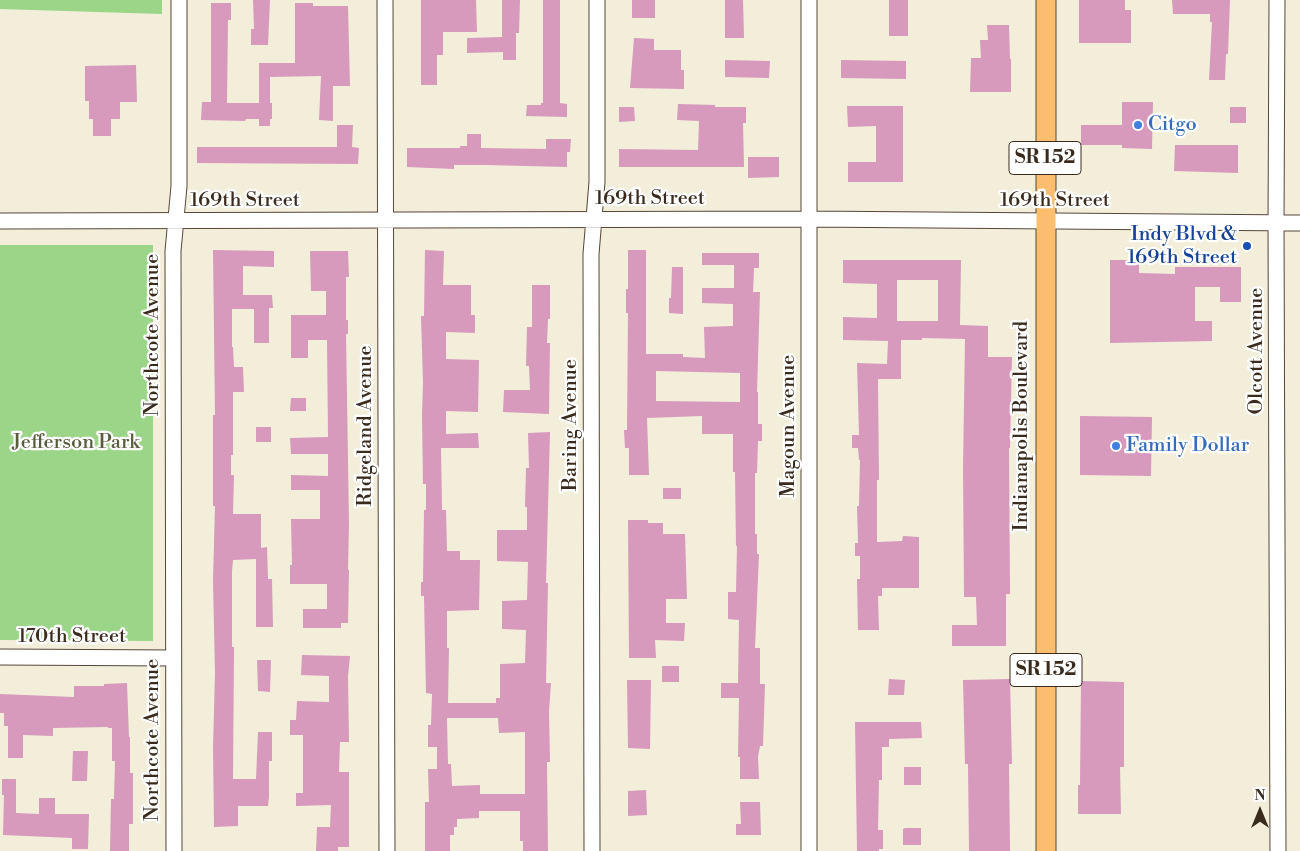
<!DOCTYPE html>
<html>
<head>
<meta charset="utf-8">
<style>
  body { margin:0 }
  #map { position:relative; width:1300px; height:851px; overflow:hidden; background:#f2eeda; font-family:"Libre Bodoni",serif }
  canvas { display:block }
  .north { position:absolute; left:1235px; top:786px; width:50px; height:50px; -webkit-text-stroke:4px #fff; paint-order:stroke; rotate:0deg; font-size:14px; font-weight:700; line-height:20px; text-align:center; color:#3b2a1e }
  .north::after { content:''; display:block; margin:auto; width:18px; height:22px; background:#3b2a1e; clip-path:polygon(50% 0,100% 100%,50% 72%,0 100%) }
</style>
</head>
<body>
<div id="map">
<canvas width="1300" height="851"></canvas>
<div class="north">N</div>
</div>
<script>
const ctx = document.querySelector('canvas').getContext('2d');
ctx.lineJoin = 'round';
function paint(path, color) { ctx.fillStyle = color; ctx.fill(path, 'evenodd'); }
function strokePath(path, color, width, dash) { ctx.strokeStyle = color; ctx.lineWidth = width; ctx.lineCap = dash ? 'butt' : 'round'; ctx.setLineDash(dash || []); ctx.stroke(path); }
function label(font, color, halo, rows, align = 'center') {
  ctx.font = font + ' "Libre Bodoni",serif'; ctx.lineWidth = 4.5; ctx.setLineDash([]); ctx.textBaseline = 'middle'; ctx.strokeStyle = halo; ctx.fillStyle = color; for (const [text, x, y, turn = 0] of rows) {
    ctx.save(); ctx.translate(x, y); ctx.rotate((+turn || 0) * Math.PI / 180); ctx.textAlign = isNaN(turn) ? turn : align; if (halo) ctx.strokeText(text, 0, 0); ctx.fillText(text, 0, 0); ctx.restore();
  }
}
const green = new Path2D(`
  M0,0H162V14L0,9Z
  M0,245H153V641L0,640Z`);
const building = new Path2D(`
  M253,0H270L268,45H251V29H254Z
  M421,0H476L477,32H443V55H437V85H421Z
  M502,0H520L519,33H516V60H503V52L467,53V38L502,37Z
  M543,0H560V103L567,104V117L526,116L527,105H541V103H543Z
  M632,0H655V18H632Z
  M725,0H743L744,38H725Z
  M889,0H908V36H889Z
  M1079,0H1125V10H1131V43H1079Z
  M1172,0H1230L1228,54H1226L1225,80H1209L1212,22H1210V14H1173Z
  M211,3H231V20H228L227,103H259V63H295V3H313V6H348L350,86H333V121L319,120L321,76L270,77V103H272V119H270V126H259V119H246L245,121L201,120L202,102H211Z
  M987,25H1009L1010,59H1011V92H970L971,58H981L980,40H988Z
  M634,38L654,39V50H681V70H684V89L630,88Z
  M725,60L770,61L769,78L725,77Z
  M841,60L906,61V79L841,78Z
  M136,65L137,102H120V119H111V136H93V119H89V101H85V66Z
  M1122,102H1153L1152,149L1122,148V145H1081V125H1122Z
  M678,104L715,105V107H746V123H743L744,167H619V149L698,150L699,121L677,120Z
  M847,106H903V182H848V162H876V126L848,127Z
  M619,107H634L635,121L619,122Z
  M1230,107H1246V123H1230Z
  M337,125H353L352,147L359,148L358,164L197,163V147H337Z
  M467,134H481V148L546,149V139H571L570,152H567V167L485,165H454V169L407,167V148H460V146H467Z
  M1175,145H1238V173L1174,171Z
  M748,157H779V177L748,178Z
  M213,250L274,251V267L243,266V295H272L273,308H269V343H254V309H232V347H233L234,367H243L244,392H233V455H231V475H234L233,514H261V548L267,547L268,579H272L273,627H256V559L233,560L232,572V647H234L233,779H256L258,732H272V761H269V797L268,806H238V826L214,827L213,748L215,673L213,581L215,506H213V415H215Z
  M425,250L444,251L443,285H471V315H475V333L446,332V359L479,360L478,412L446,411V434L478,433L479,448H441L442,510H446L447,551H460V560H480L479,610L447,611V648H449L448,703H496V698H500V664L525,663L526,630L502,629V601L527,600L528,562L497,561V530H527V507H525L526,468H529L528,433L550,432L546,583H548L546,683H551L549,711L550,762H547L548,851H523V841H520V811H479V818L457,819V827H454V835H450V851H425V802H429L428,769H437V747H428V725H431L432,694L426,693L424,596H421V582H423L424,510H426V484H423L422,415L423,383L421,316H424ZM447,718H498L499,733L525,732V794H480V785L452,786L451,764H448Z
  M628,250H646V354H683V357L705,358L704,327L733,326V304L702,303V288H734V265H702V253H759V268H754L753,292H760L757,392H758V424H762V441H758L757,473H755V534H757V554H759L755,648H760V684H765L763,746H760L758,757L759,779H740V757H738L739,698H721V683H738L739,620L728,619V592H736L737,546H736L735,472H733V434H702V416L647,418L649,475H629V448H625L624,430H627L628,313H626V289H628ZM656,371L740,373V402L656,401Z
  M310,251H348L349,277H346V320H348V334H346L349,524L348,570H349L348,623H341V628H303V609H327V584H290V565H292L291,519H320V490H291V475L328,476V454H291L290,438L328,437L327,340H308V358H291V315H326V291H311Z
  M843,260H961L960,325L988,326V357H1012L1010,448H1009L1010,594H1006V646H952V625H977L976,597H964L963,467L965,339L922,338V340H901V379H878L879,480H877V542L902,541L903,536L919,537V588H882V596H878L879,630H858L857,579H860V556H855V543H858L857,506H859L860,460H859L858,448H852V435H859L857,363L887,364L888,341L843,340V317L877,318V284L843,283ZM897,280H938V321H897Z
  M1110,260H1139V273L1175,274V267H1241V302H1220V287H1195V321H1212V341L1110,343Z
  M672,267H683V314L669,313V298H671Z
  M532,285H550V319H548L547,343H550L549,414L503,412L504,390H530L529,366H526L527,327H532Z
  M291,398H306V411H290Z
  M1080,416L1152,417L1151,476L1080,475Z
  M256,427H271V442H256Z
  M663,488H681V499H663Z
  M628,520H648V523H663V534H685L687,599H666V623H685L684,641L655,640L656,658H629Z
  M302,655L350,656L348,676L349,742H340L339,772H349V847H338V851H316L317,827H330L331,805L296,806V793H303V735H290V720H296L297,701L329,702V676L301,675Z
  M257,660H271L270,692L258,691Z
  M662,666H679V682H662Z
  M889,679L905,680L904,695H888Z
  M1010,679L1012,764H1009L1010,851H969L968,764H965L963,680Z
  M627,680H651L650,749L628,748Z
  M1081,681L1124,682V767H1120L1121,814H1078V785H1080Z
  M127,683L129,737H130V773H133V824H129V851H110L111,799H114L115,761H112V728H108V727L53,728V736L23,735V758H8V726H4V713H0V694L74,697V686H104V684Z
  M855,722H921L922,738L889,739V747H882V780H879L878,830H883V849H879V851H857Z
  M73,751H88L87,781H72Z
  M904,767H921V785H904Z
  M2,779H16V813L39,814V798H55V814H89L88,849H72V838L3,835L4,795H2Z
  M646,790L647,815L628,816V791Z
  M740,802H760L761,835H736V824H741Z
  M905,828H921V845H903V829Z`);
const minor = new Path2D(`
  M385,0L387,851
  M809,0V851
  M1277,0L1276,223L1278,851
  M0,221L809,219L1300,223
  M0,657L173,658
  M174,851L173,251L179,186V0
  M592,851L591,254L597,182V0`);
const major = new Path2D(`
  M1046,0V851`);
const markers = [
  [1138,125,5,"#3f7fe0"],
  [1247,246,5,"#1a4fb4"],
  [1116,446,5,"#3f7fe0"]
];
const shields = [
  [1045,158,72],
  [1046,670,72]
];
const shieldNames = [
  ["SR 152",1045,158],
  ["SR 152",1046,670]
];
const shopNames = [
  ["Citgo",1148,125],
  ["Family Dollar",1126,446]
];
const streetNames = [
  ["169th Street",650,199],
  ["169th Street",245,201],
  ["169th Street",1055,201],
  ["Northcote Avenue",153,335,-90],
  ["Olcott Avenue",1257,351,-90],
  ["Baring Avenue",571,425,-90],
  ["Ridgeland Avenue",366,426,-90],
  ["Magoun Avenue",789,426,-90],
  ["Indianapolis Boulevard",1022,426,-90],
  ["170th Street",72,637],
  ["Northcote Avenue",153,740,-90]
];
const transitNames = [
  ["Indy Blvd &",1237,235],
  ["169th Street",1237,258]
];
const parkNames = [
  ["Jefferson Park",76,443]
];
paint(green, '#9ad588');
paint(building, '#d799bc');
strokePath(minor, '#56473a', 17);
strokePath(major, '#56473a', 21);
strokePath(minor, '#fff', 15);
strokePath(major, '#fcbd6f', 19);
for (const [x, y, r, color] of markers) { const dot = new Path2D(); dot.arc(x, y, r, 0, 2 * Math.PI); ctx.fillStyle = color; ctx.fill(dot); strokePath(dot, '#fff', 2); }
for (const [x, y, w] of shields) { const box = new Path2D(); box.roundRect(x - w / 2, y - 16.5, w, 33, 4); ctx.fillStyle = '#fff'; ctx.fill(box); strokePath(box, '#3b2a1e', 1); }
label('bold 19px', '#3b2a1e', null, shieldNames);
label('20px', '#366cbe', '#fff', shopNames, 'left');
label('20px', '#3b2a1e', '#fff', streetNames);
label('20px', '#164399', '#fff', transitNames, 'right');
label('20px', '#585d3e', '#fff', parkNames);
</script>
</body>
</html>
